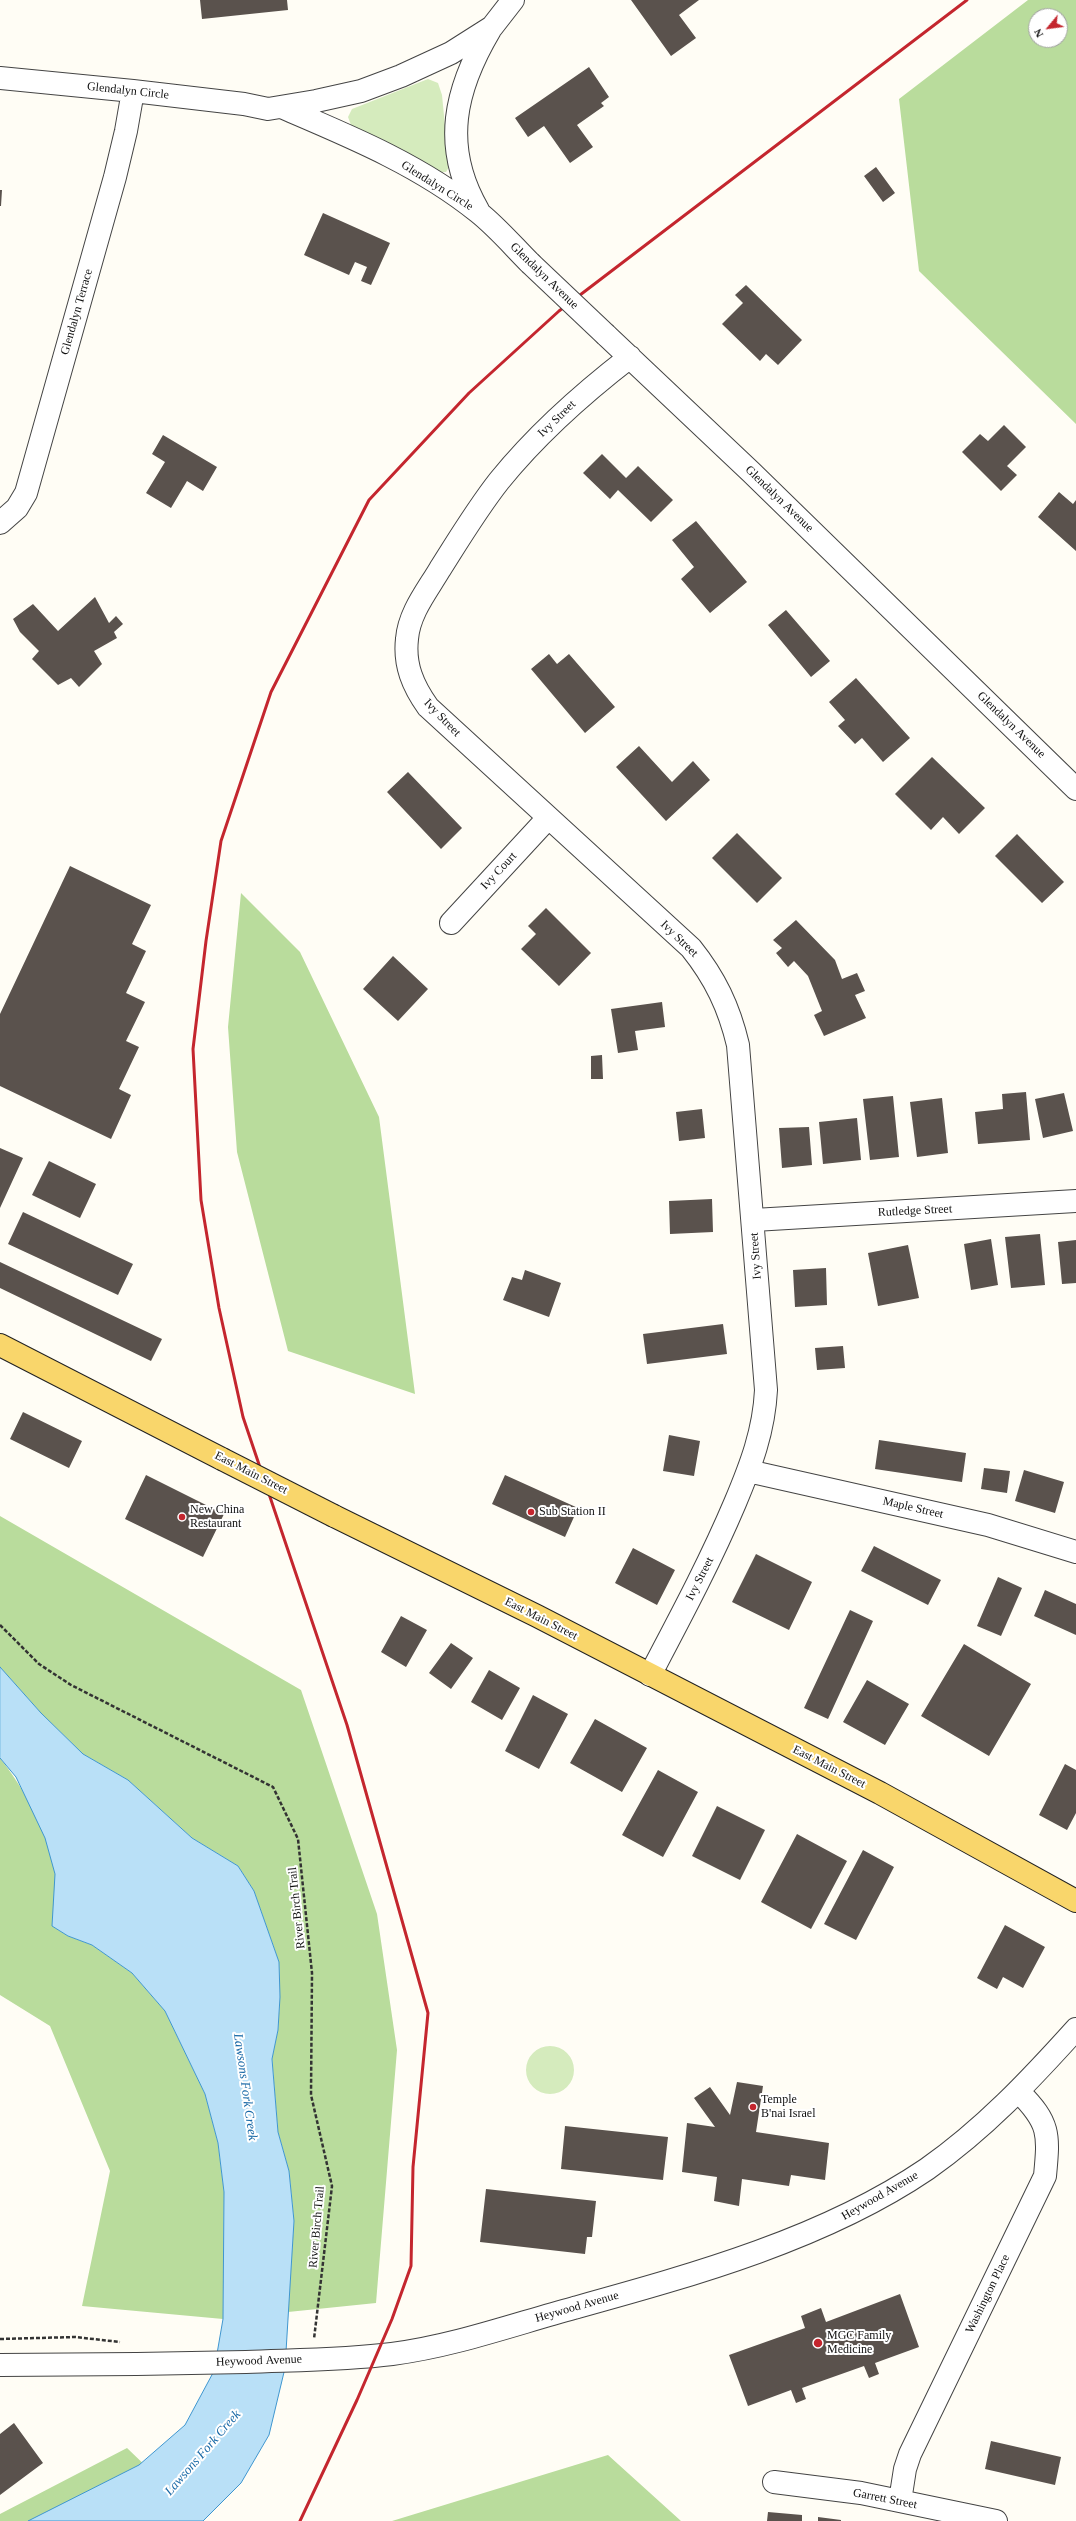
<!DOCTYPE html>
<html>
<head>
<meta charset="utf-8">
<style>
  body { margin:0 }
  #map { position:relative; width:1076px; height:2521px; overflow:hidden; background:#fffdf5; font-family:"Times New Roman",serif }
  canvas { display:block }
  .north { position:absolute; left:1028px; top:8px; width:40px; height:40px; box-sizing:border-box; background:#fff; border:1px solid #a0a0a0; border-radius:50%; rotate:241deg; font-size:11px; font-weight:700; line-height:16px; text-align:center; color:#111 }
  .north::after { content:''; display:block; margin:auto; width:14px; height:18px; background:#c4262e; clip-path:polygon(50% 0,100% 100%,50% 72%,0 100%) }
</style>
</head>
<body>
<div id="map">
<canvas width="1076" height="2521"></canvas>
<div class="north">N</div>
</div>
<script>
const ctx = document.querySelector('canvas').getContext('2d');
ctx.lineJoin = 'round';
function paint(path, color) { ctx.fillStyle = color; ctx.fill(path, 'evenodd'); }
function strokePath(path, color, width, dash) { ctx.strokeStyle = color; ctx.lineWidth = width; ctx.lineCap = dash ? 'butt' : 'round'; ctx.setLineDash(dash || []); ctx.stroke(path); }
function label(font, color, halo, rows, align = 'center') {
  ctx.font = font + ' "Times New Roman",serif'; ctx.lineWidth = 4; ctx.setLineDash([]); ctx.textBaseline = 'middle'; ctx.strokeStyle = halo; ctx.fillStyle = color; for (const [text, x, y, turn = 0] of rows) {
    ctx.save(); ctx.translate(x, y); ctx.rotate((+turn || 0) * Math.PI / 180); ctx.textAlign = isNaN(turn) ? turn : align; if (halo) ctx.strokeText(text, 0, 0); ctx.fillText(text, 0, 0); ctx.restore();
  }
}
const green = new Path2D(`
  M428,79L438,83L442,95L449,167L446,172H440L351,125L348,117L352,109Z
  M526 2070a24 24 0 1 1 48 0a24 24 0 1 1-48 0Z`);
const forest = new Path2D(`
  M1028,0H1076V424L919,271L899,99ZM1036,16H1060V40H1036Z
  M241,893L300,952L379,1117L415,1394L288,1351L237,1152L228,1027Z
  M0,1516L301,1690L377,1914L397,2050L376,2303L288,2312L294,2221L289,2171L278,2132L272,2058L278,2030L280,1997L279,1962L254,1891L238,1866L192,1838L128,1780L83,1754L41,1713L0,1667Z
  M0,1758C23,1787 51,1836 55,1874C57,1890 53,1910 52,1926L68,1936L92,1945L132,1973L165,2011L205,2094L218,2143L224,2192L223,2319L82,2306L110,2171L50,2026L0,1995Z
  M127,2448L203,2521H0V2514Z
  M608,2455L681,2521H392Z`);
const water = new Path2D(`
  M0,1667L41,1713L83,1754L128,1780L192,1838L238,1866L254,1891L279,1962L280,1997L278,2030L272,2059L278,2132L289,2171L294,2221L285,2368L269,2435L241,2483L203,2521H28L139,2465L185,2425L214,2371L223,2319L224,2192L218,2143L205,2094L165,2011L132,1973L92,1945L68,1936L52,1926L55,1874L45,1838L16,1777L0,1758Z`);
const building = new Path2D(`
  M200,0H287L288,10L202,19Z
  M631,0H699L679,15L696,38L671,56Z
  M589,67L609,97L601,103L604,106L577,125L593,147L570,163L544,126L528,137L515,118Z
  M876,167L895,193L883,202L864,176Z
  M0,190H2L1,206H0Z
  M323,213L390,243L371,285L361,281L367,267L355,262L349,275L304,255Z
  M746,285L802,340L778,365L766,354L760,361L722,324L743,303L735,295Z
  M1004,425L1026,447L1007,466L1017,475L1001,491L962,452L980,434L988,441Z
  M163,435L217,467L203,491L187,481L171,508L146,493L165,462L152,454Z
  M602,454L626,478L638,466L673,500L651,522L618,490L610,499L583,473Z
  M1059,492L1073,504L1076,500V551L1038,517Z
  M696,521L747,582L710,613L681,579L694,567L672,540Z
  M95,597L109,623L116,616L123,624L114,632L117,638L94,651L102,664L79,687L71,678L58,685L32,659L39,651L20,632L13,619L33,604L58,631Z
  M786,610L830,661L811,677L768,625Z
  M549,654L557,664L569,654L615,707L585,733L531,669Z
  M856,678L910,738L883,762L862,738L855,744L838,726L845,720L829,702Z
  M639,746L672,782L693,761L710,780L666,821L616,767Z
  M932,757L985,808L959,834L943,817L931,830L895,794Z
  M408,772L462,828L441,849L387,792Z
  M737,833L782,878L757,903L712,858Z
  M1017,834L1064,882L1042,903L995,856Z
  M70,866L151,905L132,944L146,951L126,993L145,1002L126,1041L139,1047L119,1089L131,1095L111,1139L0,1086V1014Z
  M546,908L591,953L559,986L521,949L536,934L528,926Z
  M796,920L835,960L842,979L857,973L865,991L855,995L866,1018L824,1036L814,1015L822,1011L808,976L794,961L788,967L776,953L782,948L773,940Z
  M393,956L428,989L398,1021L363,989Z
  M662,1002L665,1027L635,1031L638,1050L618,1053L611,1009Z
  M602,1055L603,1079H591V1056Z
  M1026,1092L1030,1140L978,1144L975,1112L1003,1109L1002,1094Z
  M1064,1093L1073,1131L1043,1138L1035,1099Z
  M893,1096L899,1157L870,1160L863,1099Z
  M942,1098L948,1153L917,1157L910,1102Z
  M702,1109L705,1138L679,1141L676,1112Z
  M857,1118L861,1160L823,1164L819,1122Z
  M809,1127L812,1165L782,1168L779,1128Z
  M0,1148L23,1158L0,1208Z
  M49,1161L96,1184L80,1218L32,1195Z
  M712,1199L713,1232L670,1234L669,1201Z
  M23,1212L133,1264L118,1295L8,1244Z
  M1040,1234L1045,1285L1011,1288L1005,1237Z
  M991,1239L998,1285L971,1290L964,1244Z
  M1076,1240V1283L1062,1284L1058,1242Z
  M908,1245L919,1298L878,1306L868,1253Z
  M0,1262L162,1339L151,1361L0,1288Z
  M826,1268L827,1305L795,1307L793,1270Z
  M525,1270L561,1283L549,1317L503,1300L512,1277L522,1280Z
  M723,1324L727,1354L647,1364L643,1334Z
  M843,1346L845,1368L817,1370L815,1348Z
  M23,1412L82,1441L69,1468L10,1439Z
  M669,1435L700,1441L694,1476L663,1471Z
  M879,1440L966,1453L962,1482L875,1469Z
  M984,1468L1010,1471L1007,1493L981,1489Z
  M1024,1470L1064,1482L1055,1513L1015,1501Z
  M146,1475L224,1514L203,1557L125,1519Z
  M505,1475L578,1508L565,1537L492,1504Z
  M874,1546L941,1580L928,1605L861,1571Z
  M633,1548L675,1570L657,1605L615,1583Z
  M756,1554L812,1582L789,1630L732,1602Z
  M998,1577L1022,1588L1001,1636L977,1626Z
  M1045,1590L1076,1604V1635L1034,1616Z
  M850,1610L873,1621L828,1719L804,1708Z
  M401,1616L427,1630L406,1667L381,1652Z
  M451,1643L473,1658L451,1689L429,1673Z
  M964,1644L1031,1684L989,1756L921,1716Z
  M489,1670L520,1688L502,1720L471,1702Z
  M867,1680L909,1704L885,1745L843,1722Z
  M533,1695L568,1714L539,1769L505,1751Z
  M595,1719L647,1748L622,1792L570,1763Z
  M1065,1764L1076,1770V1813L1067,1830L1039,1815Z
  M658,1770L698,1792L663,1857L622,1835Z
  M717,1806L765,1830L740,1880L692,1856Z
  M797,1834L847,1861L811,1929L761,1902Z
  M863,1850L894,1867L856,1940L824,1924Z
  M1005,1925L1045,1947L1023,1988L1003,1977L997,1989L977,1978Z
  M737,2082L763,2086L756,2132L829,2143L825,2180L791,2175L789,2186L742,2179L739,2206L714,2201L717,2177L682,2172L687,2123L715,2127L694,2098L710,2087L730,2115Z
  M565,2126L668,2137L663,2180L561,2169Z
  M486,2189L596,2201L592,2237H587L585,2254L480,2242Z
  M900,2294L919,2347L875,2363L879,2374L869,2378L864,2366L802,2388L806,2399L796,2403L791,2390L748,2406L729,2355L805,2328L801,2316L821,2308L826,2322Z
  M14,2423L43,2463L0,2495V2434Z
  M991,2441L1061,2457L1055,2485L985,2469Z
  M768,2512L802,2515V2521H767Z
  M818,2517L841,2520V2521H818Z`);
const path = new Path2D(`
  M0,1625L39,1664L71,1685L273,1787L298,1839L312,1973L311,2095L332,2186L314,2339
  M0,2339L75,2337L120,2342`);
const minor = new Path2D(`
  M0,78L133,91L244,104L268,109L316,101L361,91L401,76L451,53L492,27L513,0
  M281,107C349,136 420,165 478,212C497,227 513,246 530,263
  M478,210C441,146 455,89 490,30
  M606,335L751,472L1076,789
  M630,357C582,394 537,434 499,481C477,509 459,539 440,569C427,591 409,613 407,639C404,665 413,686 428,707L691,948C715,978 729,1007 738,1045L766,1390C764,1431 751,1465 735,1503C710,1562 680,1618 650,1675
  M0,523L17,508L26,493L115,177L126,131L133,91
  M451,923L548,818
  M754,1220L1076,1201
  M748,1471L988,1525L1076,1552
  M0,2365C82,2365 164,2364 246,2362C295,2360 344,2360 392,2354C454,2346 515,2324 574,2308C693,2275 824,2239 927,2169C984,2129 1030,2080 1076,2029
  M774,2482L861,2493L996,2521
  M900,2501L905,2469L910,2454L1045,2176C1049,2134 1050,2123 1019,2092`);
const major = new Path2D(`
  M0,1345L222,1459
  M334,1516L537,1616L880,1793L1076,1901`);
const rail = new Path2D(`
  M300,2521L357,2400L392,2319L411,2266L413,2167L428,2013L347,1725L243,1417L219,1308L201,1200L193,1049L206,941L221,841L271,692L369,500L469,393L559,311L967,0`);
const minorBridge = new Path2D(`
  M530,263L606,335`);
const majorBridge = new Path2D(`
  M222,1459L334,1516`);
const markers = [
  [531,1512,4,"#c4262e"],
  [182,1517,4,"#c4262e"],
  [753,2107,4,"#c4262e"],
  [818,2343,5,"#c4262e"]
];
const streetNames = [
  ["Glendalyn Circle",128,91,6],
  ["Glendalyn Circle",437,186,32],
  ["Glendalyn Avenue",544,276,44],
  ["Glendalyn Terrace",77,312,-74],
  ["Ivy Street",557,419,-44],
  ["Glendalyn Avenue",779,499,44],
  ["Ivy Street",442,718,46],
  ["Glendalyn Avenue",1011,725,44],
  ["Ivy Court",499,871,-47],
  ["Ivy Street",679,939,44],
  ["Rutledge Street",915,1211,-3],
  ["Ivy Street",756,1256,-94],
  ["East Main Street",251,1473,27],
  ["Maple Street",913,1508,13],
  ["Ivy Street",700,1579,-63],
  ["East Main Street",541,1619,27],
  ["East Main Street",829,1767,27],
  ["River Birch Trail",297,1908,-96],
  ["Heywood Avenue",880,2196,-30],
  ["River Birch Trail",317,2227,-85],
  ["Washington Place",988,2294,-64],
  ["Heywood Avenue",577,2307,-16],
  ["Heywood Avenue",259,2361,-2],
  ["Garrett Street",885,2499,11]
];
const poiNames = [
  ["New China",190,1510],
  ["Restaurant",190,1524],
  ["Sub Station II",539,1512],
  ["Temple",761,2100],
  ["B'nai Israel",761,2114],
  ["MGC Family",827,2336],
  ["Medicine",827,2350]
];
const waterNames = [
  ["Lawsons Fork Creek",245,2087,82],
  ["Lawsons Fork Creek",203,2453,-49]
];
paint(green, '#d5ebbd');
paint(forest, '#b9dc9c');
paint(water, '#b9e0f7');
strokePath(water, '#3f96cf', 1);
paint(building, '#5a524d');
strokePath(minor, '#444', 24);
strokePath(major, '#222', 24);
strokePath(path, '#333', 2.5, [4, 2]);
strokePath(minor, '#fff', 22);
strokePath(major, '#f9d66b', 22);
strokePath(rail, '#c4262e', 3);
strokePath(minorBridge, '#444', 24, []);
strokePath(majorBridge, '#222', 24, []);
strokePath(minorBridge, '#fff', 22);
strokePath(majorBridge, '#f9d66b', 22);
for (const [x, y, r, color] of markers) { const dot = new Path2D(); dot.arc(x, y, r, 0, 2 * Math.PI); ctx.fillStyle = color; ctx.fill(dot); strokePath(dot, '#fff', 1.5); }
label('12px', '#111', '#fff', streetNames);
label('12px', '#111', '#fff', poiNames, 'left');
label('italic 13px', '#1768a6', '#fff', waterNames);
</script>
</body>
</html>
